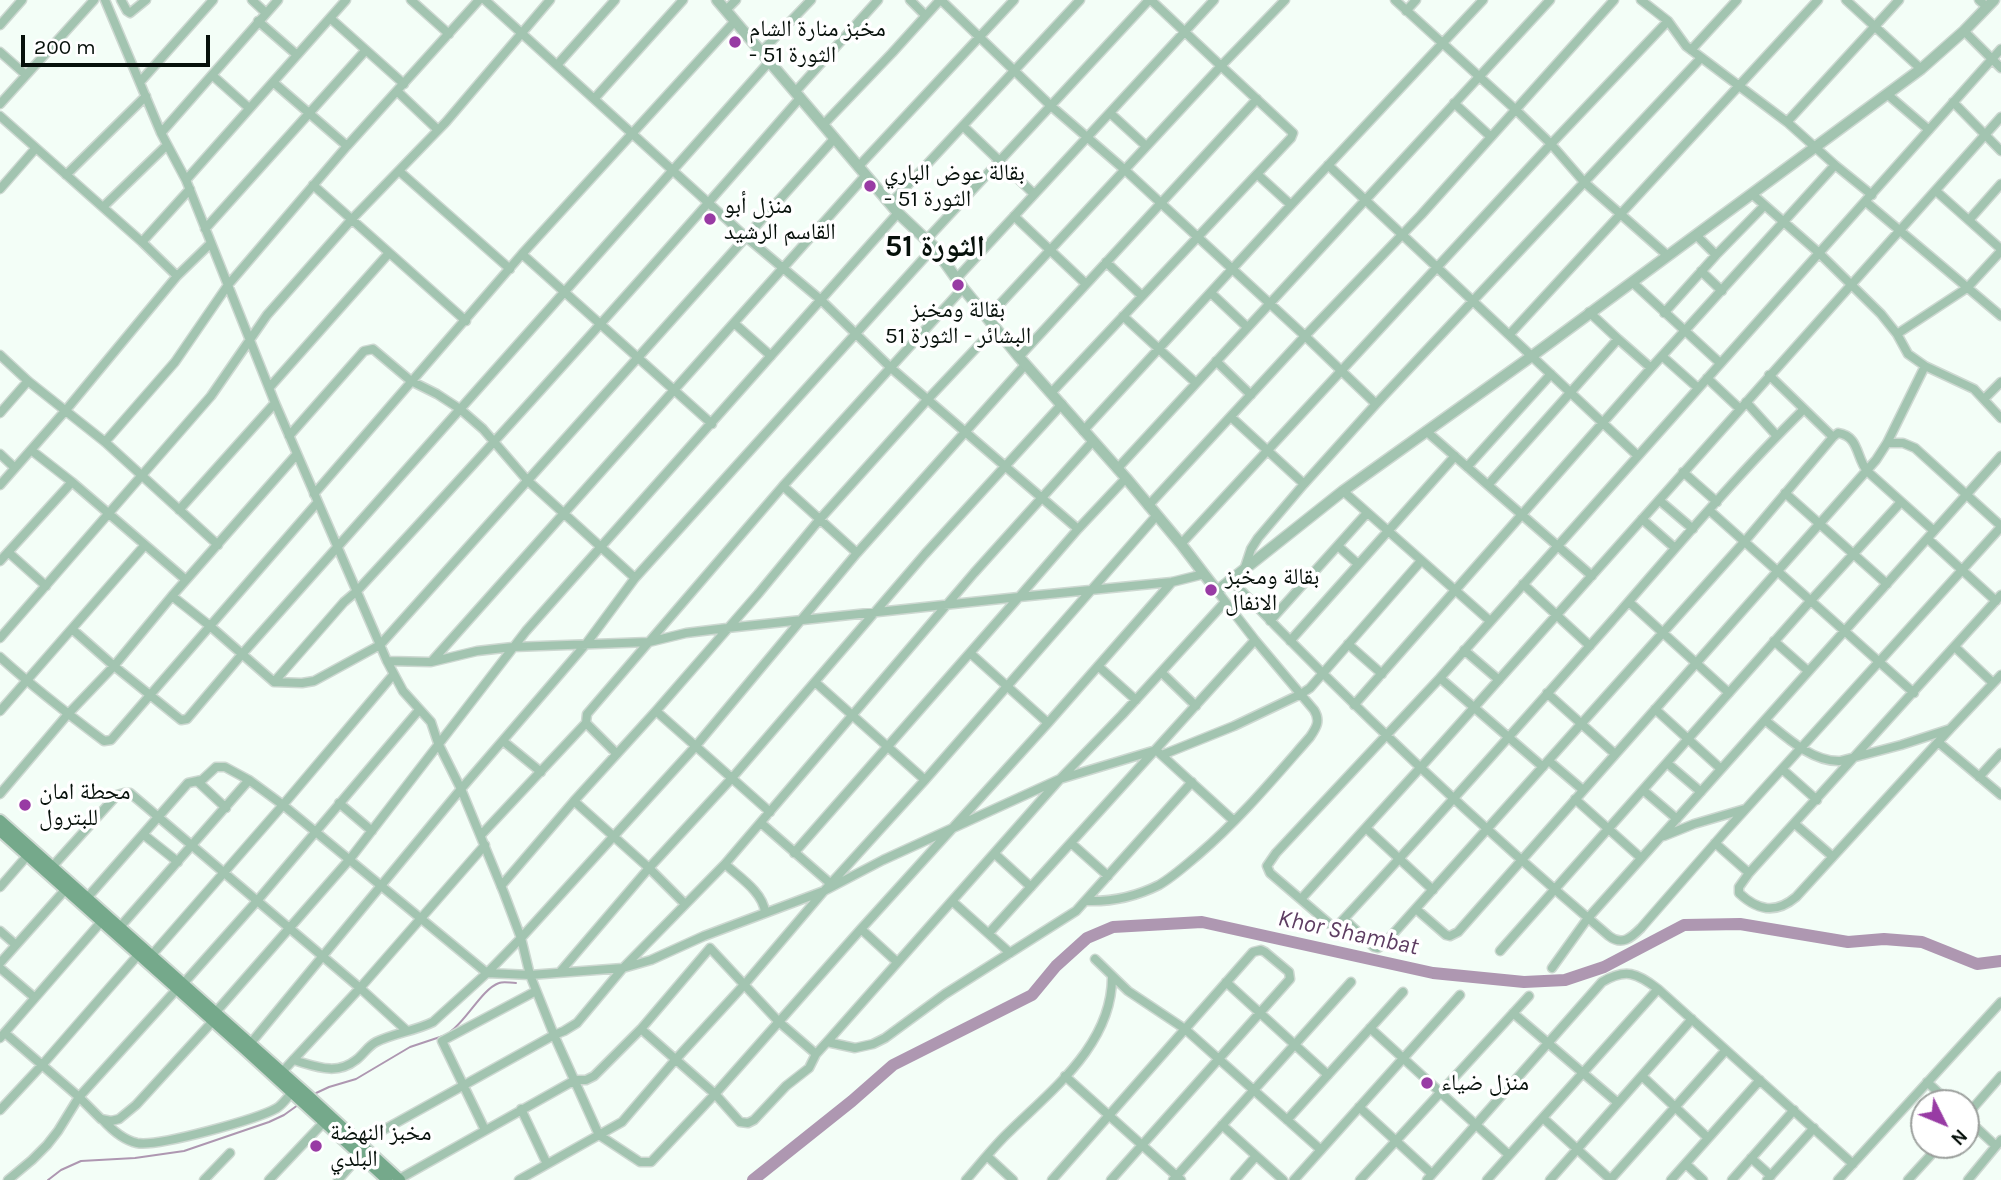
<!DOCTYPE html>
<html>
<head>
<meta charset="utf-8">
<style>
  body { margin:0 }
  #map { position:relative; width:2001px; height:1180px; overflow:hidden; background:#f3fef7; font-family:Karla,sans-serif }
  canvas { display:block }
  .north { position:absolute; left:1910px; top:1089px; width:70px; height:70px; box-sizing:border-box; background:#fff; border:2px solid #9ca09d; border-radius:50%; rotate:133deg; font-size:19px; font-weight:700; line-height:28px; text-align:center; color:#07110b }
  .north::after { content:''; display:block; margin:auto; width:24px; height:32px; background:#983ba4; clip-path:polygon(50% 0,100% 100%,50% 72%,0 100%) }
  .scale { position:absolute; left:21px; top:35px; width:189px; height:32px; box-sizing:border-box; border:4px solid #07110b; border-top:0; padding-left:9px; font-size:21px; line-height:24px; white-space:nowrap; color:#07110b; -webkit-text-stroke:5px #fff; paint-order:stroke }
</style>
</head>
<body>
<div id="map">
<canvas width="2001" height="1180"></canvas>
<div class="north">N</div>
<div class="scale">200 m</div>
</div>
<script>
const ctx = document.querySelector('canvas').getContext('2d');
ctx.lineJoin = 'round';
function strokePath(path, color, width, dash) { ctx.strokeStyle = color; ctx.lineWidth = width; ctx.lineCap = dash ? 'butt' : 'round'; ctx.setLineDash(dash || []); ctx.stroke(path); }
function label(font, color, halo, rows, align = 'center') {
  ctx.font = font + ' Karla,"Noto Naskh Arabic",sans-serif'; ctx.lineWidth = 7; ctx.setLineDash([]); ctx.textBaseline = 'middle'; ctx.strokeStyle = halo; ctx.fillStyle = color; for (const [text, x, y, turn = 0] of rows) {
    ctx.save(); ctx.translate(x, y); ctx.rotate((+turn || 0) * Math.PI / 180); ctx.textAlign = isNaN(turn) ? turn : align; if (halo) ctx.strokeText(text, 0, 0); ctx.fillText(text, 0, 0); ctx.restore();
  }
}
const stream = new Path2D(`
  M450,1032C467,1020 482,989 499,983C504,981 510,983 516,983
  M314,1094L329,1087L356,1079L410,1047L446,1035
  M48,1180L61,1170L81,1161L135,1158L184,1151L269,1122L284,1115L298,1105`);
const river = new Path2D(`
  M753,1180L852,1101L893,1065L1032,995L1056,966L1087,938L1113,927L1202,922L1433,973L1524,982L1565,980L1604,967L1684,925L1740,924L1848,942L1884,939L1922,942L1977,964L2001,961`);
const minor = new Path2D(`
  M105,0L161,133L186,180L275,403L387,661L403,691L431,722L438,743L461,789L504,893L521,938L530,975L554,1035L599,1135L640,1162H651L715,1094L861,929L1048,723L1172,582
  M121,0L127,11L130,13L146,0
  M252,0L266,13
  M411,0L449,34
  M485,0L746,237L821,300L891,368L1078,529
  M910,0L925,15
  M941,0L1051,106L1125,170L1305,336L1376,404
  M1285,0L1221,66L1293,133L1291,138L1257,174L1291,205L1483,0
  M1395,0L1516,110L1551,144L1584,182L1667,255
  M1641,0L1668,21L1686,46L1787,122L1835,165
  M1846,0L1921,69
  M1979,0L1987,7
  M726,10L736,0
  M1406,11L1416,0
  M330,18L404,84
  M258,21L297,55
  M0,25L22,0
  M1964,31L2001,68
  M1691,50L1737,0
  M762,51L811,0
  M0,52L26,75
  M557,65L615,0
  M212,75L249,108
  M140,82L213,0
  M273,82L347,146
  M397,91L438,130
  M796,91L878,0
  M1887,94L1929,130
  M594,99L683,0
  M1953,102L2001,151
  M1454,103L1491,137
  M0,104L94,0
  M1110,113L1146,146
  M0,116L142,242L177,276
  M1787,122L1899,0
  M823,125L892,53L940,0
  M963,126L1034,194
  M161,133L278,0
  M1328,165L1638,456
  M858,167L1014,0
  M399,171L510,269
  M66,175L146,96
  M186,180L346,0
  M313,185L466,321
  M0,189L35,149
  M1936,191L2001,249
  M1752,194L1818,252L1881,314L1897,334L1908,354L1925,366L1974,389L2001,418
  M1866,202L2001,316
  M891,203L1080,0
  M103,207L167,145
  M1014,216L1086,284
  M1969,220L2001,184
  M205,229L366,50
  M1696,235L1716,255
  M927,239L1149,0
  M142,242L190,189
  M522,254L712,424
  M1106,262L1142,296
  M1701,271L1722,291
  M957,278L1214,0
  M1632,282L1720,363
  M1211,293L1247,327
  M1664,313L1716,255L1764,206
  M1123,316L1196,383
  M988,317L1221,66L1151,0
  M734,323L771,356
  M1510,334L1818,0
  M1897,334L1967,288L2001,251
  M1618,339L1651,368
  M0,355L28,381L105,442L218,545
  M1662,356L1698,388
  M1019,357L1257,99
  M1216,361L1251,395
  M1769,375L1833,437
  M1707,378L1740,409
  M269,388L389,253
  M1052,392L1257,174
  M1984,399L2001,382
  M1746,402L1777,436
  M1803,410C1738,474 1678,545 1618,614C1526,718 1435,821 1341,922L1336,926H1332L1270,873L1267,866L1276,853L1440,678L2001,49
  M0,413L28,381
  M1231,417L1304,484
  M1083,431L1291,205
  M1426,431L1592,576
  M289,436L364,351L373,349L411,381L437,394L460,409L483,429L527,480L635,578
  M105,442L175,362L228,285L347,146L479,0
  M1887,443H1903L1915,448L2001,526
  M31,450L72,482L186,580
  M0,454L15,468
  M1467,467L1551,374
  M1117,469L1550,0
  M1683,472L1717,502
  M0,485L66,410L177,276L211,243
  M1488,485L1618,339L1589,312
  M783,486L857,553
  M1343,491L1490,621
  M1785,493L1887,584
  M314,494L522,254L735,21
  M1659,500L1693,529
  M1148,506L1305,336L1421,215L1614,0
  M179,510L275,403
  M1709,510L1914,693
  M1642,519L1675,548
  M1928,539L1996,601
  M1181,544L1551,144L1668,21
  M1338,546L1358,564
  M8,552L46,586
  M0,561L72,482
  M1244,570L1251,549L1258,538L1304,484L1376,404L1701,58
  M1231,580C1351,705 1477,824 1609,936C1622,946 1631,938 1641,928L1724,833L2001,527
  M1523,584L1590,646
  M172,596L210,626L274,682L302,683L314,681L380,645L834,139
  M1629,602L1729,693
  M1270,621L1367,513
  M72,629L114,666L181,720L187,719L243,653L770,61
  M0,638L211,396L267,315L352,219L446,122L550,0
  M1290,641L1455,456
  M1774,641L1808,671
  M1348,644L1382,674
  M1955,647L1993,683
  M1464,650L1499,680
  M970,653L1048,723
  M0,657C33,687 68,714 104,741L111,740L317,503
  M387,661L431,662L477,651L513,647L649,642L686,633L727,628L1019,597L1078,529L1126,478
  M432,661L866,175
  M1098,666L1136,700
  M1161,672L1196,706
  M1440,678L1543,767
  M274,682L344,602L357,591C507,429 655,265 800,98
  M815,682L925,780
  M1547,693L1615,754
  M1354,705L1651,368L1835,165L1872,195
  M1655,709L1721,769
  M0,711L145,545
  M656,711L770,812
  M1765,720C1786,737 1812,762 1840,761L1901,745L1950,729L2001,675
  M1950,729L1796,897C1776,914 1758,911 1739,893V887L1749,873L2001,595
  M503,741L541,772
  M1938,742L2001,795
  M617,754L586,723L587,714L783,486L963,288
  M1162,755L1234,726L1301,694L1310,688L1421,561
  M1549,761L1583,790
  M1667,763L1701,792
  M1782,769L1817,800
  M1979,777L2001,753
  M197,781L226,808
  M1643,790L1677,819
  M0,794L68,714L114,666L172,596L297,454
  M1575,799L1641,858
  M574,801L649,868L685,904
  M339,803L372,831
  M761,823L831,884
  M1795,824L1832,856
  M1366,828L1433,890
  M144,835L178,862
  M481,835L586,723
  M1664,836L1694,824L1745,809
  M1071,843L1108,876
  M1715,843L1749,873
  M794,853L1019,597L1172,582L1204,574
  M995,854L1031,887
  M725,864C739,877 763,892 765,912
  M52,867L117,795L124,793H130L360,988L406,1030
  M501,886L574,801L656,711L758,594L820,519L928,399L996,327
  M0,887L27,856
  M87,898L188,783L202,780L216,767H225L249,780L283,805L487,973L521,938L695,747L857,553L1026,364
  M1301,899L1421,767L2001,117
  M952,901L1010,953
  M1086,901C1112,902 1135,897 1159,885C1173,877 1186,865 1198,855C1239,820 1274,778 1310,737C1316,728 1321,721 1314,710L1255,640L1217,591
  M1416,909L1446,935L1450,936L1458,932L1876,460L1887,443L1925,366
  M1344,919L1374,947L1378,948L1384,944L1745,541L1833,437L1838,433C1859,436 1856,457 1867,471L1934,531
  M120,927L249,780
  M861,929L897,962
  M0,931L16,945
  M989,933L1255,640
  M1500,951L1805,607L1901,502
  M151,956L283,805L393,675
  M1095,959L1128,991L1185,1029L1321,1150
  M0,963L65,890
  M0,968L34,997
  M1552,968L1588,918L2001,456
  M560,972L649,868L732,778L925,554L1062,404
  M1226,982L1328,1075
  M183,984L257,901L419,710
  M215,1013L350,859L526,631L898,213
  M1513,1013L1618,1103
  M1370,1028L1509,1155
  M641,1029L715,1094L740,1122L748,1123L754,1120L786,1086L809,1068L816,1054L827,1042L1060,779L1122,715L1225,602
  M5,1033L79,1097L101,1119L111,1121L119,1119L136,1105L213,1021
  M0,1038L101,922
  M827,1042L855,1048L873,1044L885,1038L945,994L1076,911L1192,782
  M250,1044L461,789L586,644L635,578L934,247
  M293,1060C315,1066 336,1076 356,1060C363,1055 368,1046 376,1042C394,1033 415,1031 433,1022L487,973L530,975L623,968L651,960L704,936L824,891L883,860L1060,779L1156,750L1234,821
  M282,1072L360,988L485,845
  M1065,1076L1181,1180
  M1642,1076L1708,1138
  M1927,1082L1950,1103
  M1359,1107L1432,1174
  M521,1109L547,1164
  M0,1110L43,1064L138,955
  M1966,1116L2001,1076
  M1543,1118L1611,1180
  M1966,1118L1996,1146
  M102,1119C111,1129 123,1140 137,1143C158,1147 258,1119 277,1108C283,1104 287,1098 292,1092
  M1287,1120L1403,992
  M1222,1125L1283,1180
  M485,1130L442,1041L536,991
  M360,1143L554,1035L564,1031L577,1023L623,968L725,864L974,573L1093,441
  M987,1156L1013,1180
  M1751,1158L1771,1176
  M1686,1164L1703,1180
  M399,1179L575,1080H586L594,1076L641,1029L710,948L779,1022L816,1054
  M8,1180L32,1160L47,1145L58,1131L79,1097L177,989
  M204,1180L230,1153
  M269,1180L324,1122
  M338,1180L360,1155
  M519,1180L622,1122L676,1059L744,985L824,891L925,780L1157,515
  M966,1180C981,1163 994,1146 1010,1131C1053,1089 1113,1043 1112,976
  M1052,1180L1253,952L1261,950L1265,952L1289,972L1290,979L1111,1180
  M1173,1180L1351,982
  M1235,1180L1256,1156
  M1294,1180L1460,995
  M1360,1180L1529,996
  M1427,1180L1602,982C1626,968 1637,973 1658,989
  M1487,1180L1658,989L1853,1164
  M1550,1180L1692,1019
  M1610,1180L1726,1050
  M1671,1180L1760,1080
  M1732,1180L1794,1110
  M1767,1180L1814,1128
  M1838,1180L2001,1002
  M1908,1180L1940,1145
  M1968,1180L2001,1140`);
const tertiary = new Path2D(`
  M717,0L898,213L934,247L963,288L1019,357L1126,478L1181,544L1217,591L1343,491L1532,356L1921,69L1964,31L1994,0`);
const secondary = new Path2D(`
  M0,820L308,1095L400,1180
  M0,831L243,1048L387,1180`);
const markers = [
  [735,42,7,"#983ba4"],
  [870,186,7,"#983ba4"],
  [710,219,7,"#983ba4"],
  [958,285,7,"#983ba4"],
  [1211,590,7,"#983ba4"],
  [25,805,7,"#983ba4"],
  [1427,1083,7,"#983ba4"],
  [316,1146,7,"#983ba4"]
];
const poiNames = [
  ["مخبز منارة الشام",749,29],
  ["- الثورة 51",749,55],
  ["بقالة عوض الباري",884,173],
  ["- الثورة 51",884,199],
  ["منزل أبو",724,206],
  ["القاسم الرشيد",724,232],
  ["بقالة ومخبز",958,310,"center"],
  ["البشائر - الثورة 51",958,336,"center"],
  ["بقالة ومخبز",1225,577],
  ["الانفال",1225,603],
  ["محطة امان",39,792],
  ["للبترول",39,818],
  ["منزل ضياء",1441,1083],
  ["مخبز النهضة",330,1133],
  ["البلدي",330,1159]
];
const waterNames = [
  ["Khor Shambat",1348,933,12]
];
const districtNames = [
  ["الثورة 51",935,247]
];
strokePath(stream, '#ae97b1', 2);
strokePath(river, '#ae97b1', 12);
strokePath(minor, '#cdd8d1', 11);
strokePath(tertiary, '#cdd8d1', 13);
strokePath(secondary, '#cdd8d1', 14);
strokePath(minor, '#a2c4b0', 8);
strokePath(tertiary, '#a2c4b0', 10);
strokePath(secondary, '#75a98b', 10);
for (const [x, y, r, color] of markers) { const dot = new Path2D(); dot.arc(x, y, r, 0, 2 * Math.PI); ctx.fillStyle = color; ctx.fill(dot); strokePath(dot, '#fff', 2.5); }
label('23px', '#07110b', '#fff', poiNames, 'left');
label('italic 24px', '#5e3d62', '#fff', waterNames);
label('bold 30px', '#07110b', '#fff', districtNames);
</script>
</body>
</html>
